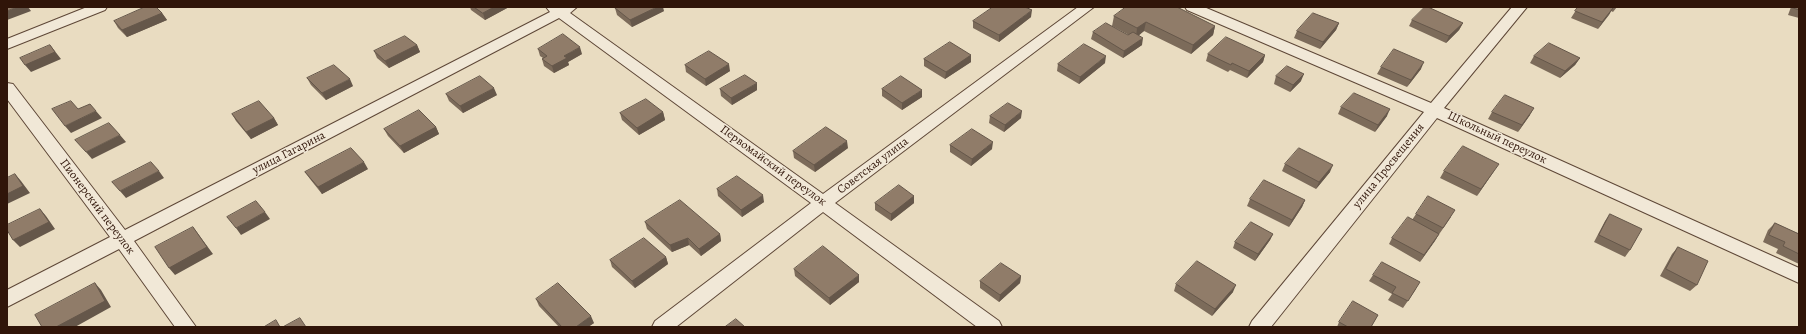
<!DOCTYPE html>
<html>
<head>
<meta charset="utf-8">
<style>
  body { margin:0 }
  #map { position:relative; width:1806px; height:334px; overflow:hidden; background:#e9dcc1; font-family:Alegreya,serif }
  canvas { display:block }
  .frame { position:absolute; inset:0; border:8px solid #301509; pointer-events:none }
</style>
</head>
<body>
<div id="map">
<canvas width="1806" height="334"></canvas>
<div class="frame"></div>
</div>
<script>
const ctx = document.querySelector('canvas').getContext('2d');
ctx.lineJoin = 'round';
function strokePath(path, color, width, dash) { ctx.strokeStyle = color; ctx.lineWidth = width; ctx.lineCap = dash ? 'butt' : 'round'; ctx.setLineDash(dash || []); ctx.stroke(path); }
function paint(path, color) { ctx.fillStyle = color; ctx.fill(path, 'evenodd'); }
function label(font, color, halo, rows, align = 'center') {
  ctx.font = font + ' Alegreya,serif'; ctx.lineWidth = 3; ctx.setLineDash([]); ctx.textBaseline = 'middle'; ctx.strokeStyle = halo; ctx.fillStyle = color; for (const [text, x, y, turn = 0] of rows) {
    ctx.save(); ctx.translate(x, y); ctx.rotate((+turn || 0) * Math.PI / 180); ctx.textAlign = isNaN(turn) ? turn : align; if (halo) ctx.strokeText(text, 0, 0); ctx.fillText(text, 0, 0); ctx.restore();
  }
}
const street = new Path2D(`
  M87,7H107L105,10L7,49V39Z
  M546,7H577L570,13L823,194L1078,7H1094L835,203L999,321L1002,327H977L823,212L676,327H652L655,321L811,203L559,18L134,241L196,327H175L119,249L7,307V290L110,237L7,99V83L13,84L125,230L550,12Z
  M1185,7H1204L1431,103L1512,7H1527L1444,108L1799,268V283L1437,118L1271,327H1249L1252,321L1424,112L1187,10Z`);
const wall = new Path2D(`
  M470,7H509L485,20L471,10Z
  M1578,7H1617L1613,12L1611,11L1598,29L1571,18Z
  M1791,7H1799V18L1788,15Z
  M615,8L664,11L632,27L617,15Z
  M162,13L167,20L127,37L118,28L114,21Z
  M1114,16L1215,26L1213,35L1191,54L1144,31L1138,35L1142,45L1123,58L1091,39L1093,32L1128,35H1129L1112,26Z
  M1031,17L999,42L973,28V21Z
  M1412,20L1463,23L1459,30L1446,43L1409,26Z
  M1339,23L1336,30L1320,49L1294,38L1297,31Z
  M417,45L420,52L389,68L377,58L374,51Z
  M538,49L582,54L568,62L569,65L554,73L544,66L542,59L543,58L540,56Z
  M1208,54L1265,55L1263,62L1247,78L1230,70L1228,72L1206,61Z
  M971,55V62L945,79L924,66V59Z
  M1534,56L1580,58L1575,65L1560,78L1530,63Z
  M1105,63L1079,84L1057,71L1058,64Z
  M685,65L730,71L706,86L686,72Z
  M1381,67L1421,69L1407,87L1377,74Z
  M1276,76L1301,81L1290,92L1274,84Z
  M307,78L353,86L326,100L311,85Z
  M720,89L757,90L732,105L721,96Z
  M882,89L922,97L902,110L882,96Z
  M446,94L497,95L463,113L449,101Z
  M1341,107L1387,116L1375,132L1338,114Z
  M663,112L665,120L639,135L622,120L620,113Z
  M1492,112L1530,115L1518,132L1488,119Z
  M232,114L274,118L278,125L251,139L236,121Z
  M990,116L1021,118L1004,132L989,123Z
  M436,127L439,134L404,153L388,136L384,129Z
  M950,145L992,149L971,166L950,152Z
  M848,148L815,172L794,158L793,151Z
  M1285,164L1330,172L1316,189L1282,171Z
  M368,169L322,194L310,179L305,172Z
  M1444,171H1494L1477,196L1440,178Z
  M717,189L764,202L742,217L718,196Z
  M914,196V203L891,221L875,210V203Z
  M1250,199L1305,200L1302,207L1289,227L1247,206Z
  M1416,214L1451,217L1420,262L1389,244L1392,238L1412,220Z
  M1610,214L1630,250L1625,257L1594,242L1605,221Z
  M645,222L720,234L721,241L701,256L689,245L672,252L647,229Z
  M1775,223L1799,234V264L1776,253L1778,249L1763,242L1768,230Z
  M1273,234L1270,240L1255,261L1233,248L1235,242Z
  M1678,247L1697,285L1690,291L1660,276L1672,254Z
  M666,257L668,264L635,288L612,267L610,260Z
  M794,269L859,282L830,305L795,276Z
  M1373,275L1416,289L1403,308L1388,300L1392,294L1369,281Z
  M1021,276L1020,283L999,302L980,288V281Z
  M1176,284L1233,292L1212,316L1174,291Z
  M536,299L594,323L588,327H559L539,306Z
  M1378,315L1371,327H1337L1339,322Z`);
const shadedWall = new Path2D(`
  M17,7H28L31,11L7,20V11Z
  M494,7H509L485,20L483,13Z
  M657,7H663L664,11L632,27L630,20Z
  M1613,8L1609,15L1598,29L1602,22Z
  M1032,10L1031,17L999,42V35Z
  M162,13L167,20L127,37L122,30Z
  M1146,22L1144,31L1136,38L1137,28Z
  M1339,23L1336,30L1320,49L1323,42Z
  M1463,23L1459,30L1446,43L1449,36Z
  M1215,26L1213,35L1191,54L1193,45Z
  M1143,38L1142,45L1123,58L1124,51Z
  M50,45L61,59L31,72L25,65Z
  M417,45L420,52L389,68L385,61Z
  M580,47L582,54L568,62L569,65L554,73L552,66L564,56Z
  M971,55V62L945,79L946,72Z
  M1265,55L1263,62L1247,78L1249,71Z
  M1106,56L1105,63L1079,84L1080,77Z
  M1580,58L1575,65L1560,78L1565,71Z
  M1424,62L1421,69L1407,87L1411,80Z
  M729,64L730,71L706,86L705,79Z
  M1304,74L1301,81L1290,92L1293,85Z
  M350,79L353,86L326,100L322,93Z
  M757,83V90L732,105L731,98Z
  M494,88L497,95L463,113L460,106Z
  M922,90V97L902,110V103Z
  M1534,108L1530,115L1518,132L1522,125Z
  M1390,109L1387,116L1375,132L1378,125Z
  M96,111L102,118L71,133L65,126Z
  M1022,111L1021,118L1004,132L1005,125Z
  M663,112L665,120L639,135L637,128Z
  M274,118L278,125L251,139L246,132Z
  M436,127L439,134L404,153L400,146Z
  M120,135L126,142L92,159L86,152Z
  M847,141L848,148L815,172L814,165Z
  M993,142L992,149L971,166L972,159Z
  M364,162L368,169L322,194L318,187Z
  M1499,164L1494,171L1477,196L1481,189Z
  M1333,165L1330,172L1316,189L1319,182Z
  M159,171L164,178L126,198L120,191Z
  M15,174L21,181L30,193L7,204V194Z
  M763,195L764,202L742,217L741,210Z
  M914,196V203L891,221V214Z
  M1305,200L1302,207L1289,227L1292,220Z
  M40,209L46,216L55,229L20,247L13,240Z
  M265,212L270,219L241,235L236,228Z
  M193,227L213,254L175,275L169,268Z
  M720,234L721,241L701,256L699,249Z
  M1273,234L1270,240L1255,261L1258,254Z
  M1439,234L1435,241L1420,262L1424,255Z
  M688,238L689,245L672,252L670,245Z
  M666,257L668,264L635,288L632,281Z
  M859,275V282L830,305L829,298Z
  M1021,276L1020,283L999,302L1000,295Z
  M95,283L101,290L111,307L75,327H56Z
  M1236,285L1233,292L1212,316L1215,309Z
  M591,316L594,323L588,327H576Z`);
const building = new Path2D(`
  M7,7H17L7,11Z
  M145,7H156L162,13L122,30L114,21Z
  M474,7H494L483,13Z
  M617,7H657L630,20L615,8Z
  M993,7H1025L1032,10L999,35L973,21Z
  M1126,7H1177L1215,26L1193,45L1146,22L1137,28L1114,16Z
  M1425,7H1428L1463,23L1449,36L1412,20Z
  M1578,7H1610L1613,8L1602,22L1575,11Z
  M1794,7H1799V10L1793,8Z
  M1313,13L1339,23L1323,42L1297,31Z
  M1106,23L1128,35L1133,32L1143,38L1124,51L1093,32Z
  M563,34L580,47L564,56L567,58L552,66L542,59L547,56L538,49Z
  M405,36L417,45L385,61L374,51Z
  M1226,37L1265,55L1249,71L1232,63L1231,65L1208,54Z
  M950,42L971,55L946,72L924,59Z
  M1549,43L1580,58L1565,71L1534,56Z
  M1084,44L1106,56L1080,77L1058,64Z
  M50,45L55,52L25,65L20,58Z
  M1394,49L1424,62L1411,80L1381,67Z
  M709,51L729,64L705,79L685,65Z
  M334,65L350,79L322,93L307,78Z
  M1287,66L1304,74L1293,85L1276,76Z
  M745,75L757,83L731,98L720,89Z
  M480,76L494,88L460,106L446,94Z
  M901,76L922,90L902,103L882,89Z
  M1354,93L1390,109L1378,125L1341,107Z
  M1505,95L1534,108L1522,125L1492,112Z
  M646,99L663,112L637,128L620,113Z
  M71,101L78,109L90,104L96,111L65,126L52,109Z
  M259,101L274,118L246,132L232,114Z
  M1008,103L1022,111L1005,125L990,116Z
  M419,110L436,127L400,146L384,129Z
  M109,123L120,135L86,152L75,140Z
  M826,127L847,141L814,165L793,151Z
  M972,129L993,142L972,159L950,145Z
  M1463,146L1499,164L1481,189L1444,171Z
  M351,148L364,162L318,187L305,172Z
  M1299,148L1333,165L1319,182L1285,164Z
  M151,162L159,171L120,191L112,182Z
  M15,174L23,186L7,194V178Z
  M737,176L763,195L741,210L717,189Z
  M1264,180L1305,200L1292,220L1250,199Z
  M899,185L914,196L891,214L875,203Z
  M1428,196L1455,210L1443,228L1416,214Z
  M680,200L720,234L699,249L688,238L670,245L645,222Z
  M256,201L265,212L236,228L227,217Z
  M40,209L49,222L13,240L7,230V225Z
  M1610,214L1642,229L1630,250L1599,235Z
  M1408,217L1439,234L1424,255L1392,238Z
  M1251,222L1273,234L1258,254L1235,242Z
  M1775,223L1799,234V254L1783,246L1785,242L1769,235Z
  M193,227L207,247L169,268L155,247Z
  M644,238L666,257L632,281L610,260Z
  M823,246L859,275L829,298L794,269Z
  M1678,247L1708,261L1697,285L1666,269Z
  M1197,261L1236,285L1215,309L1176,284Z
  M1382,262L1420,282L1408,301L1392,293L1396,287L1373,275Z
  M1001,263L1021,276L1000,295L980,281Z
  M95,283L105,301L56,327H42L35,315Z
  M558,283L591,316L576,327H562L536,299Z
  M1353,301L1378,315L1371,327H1348L1339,322Z
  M300,318L306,327H283Z
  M736,319L745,327H725Z
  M276,320L280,327H264Z`);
const streetNames = [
  ["Школьный переулок",1497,138,25],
  ["улица Гагарина",289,153,-27],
  ["Первомайский переулок",773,166,36],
  ["Советская улица",873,166,-37],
  ["улица Просвещения",1389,166,-51],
  ["Пионерский переулок",97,207,53]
];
strokePath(street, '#5e4737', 2);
paint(street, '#f1e8d7');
paint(wall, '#7c6b5a');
paint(shadedWall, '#65574a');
paint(building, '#907c69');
strokePath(building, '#65574a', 1);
label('12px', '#301509', '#f1e8d7', streetNames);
</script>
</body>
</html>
